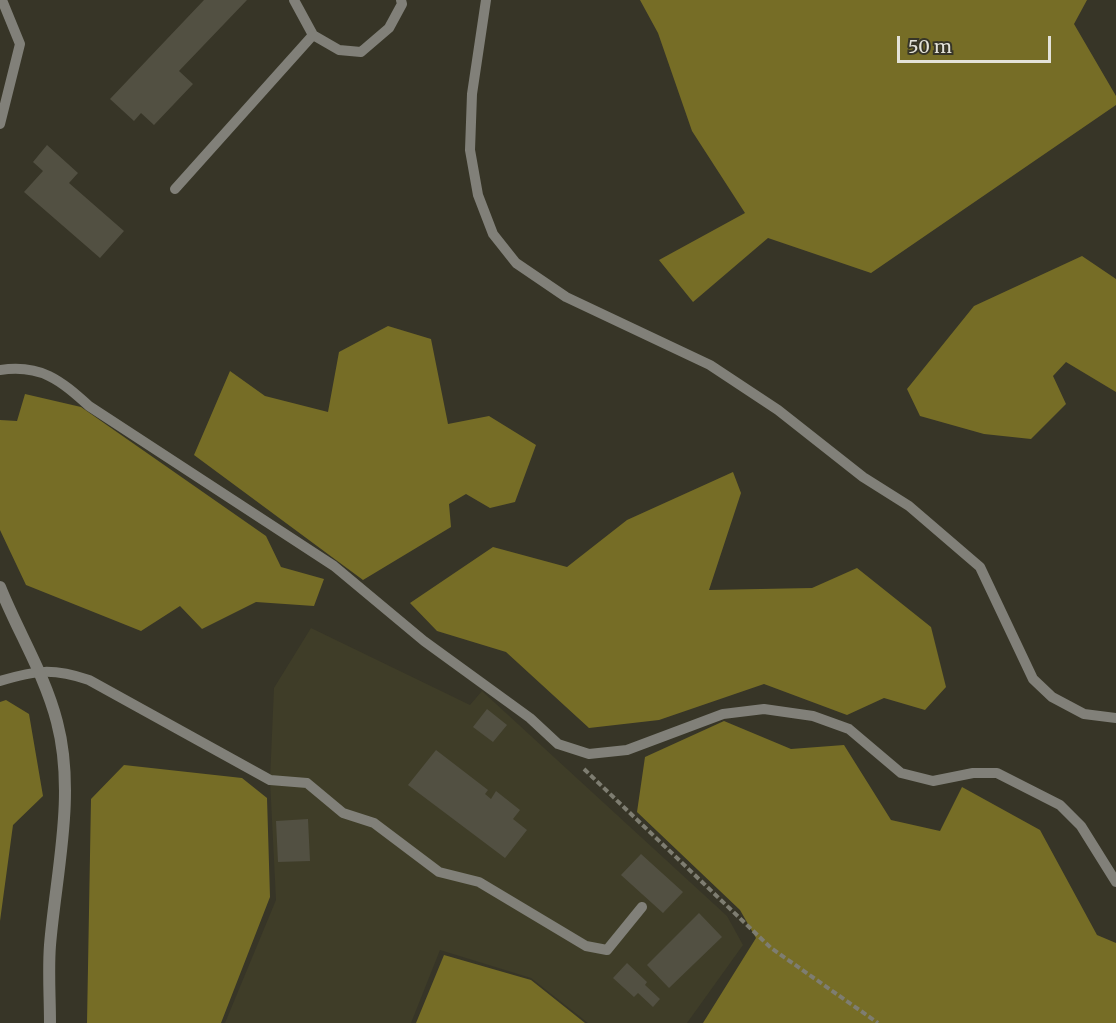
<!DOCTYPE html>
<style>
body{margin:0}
#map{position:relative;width:1116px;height:1023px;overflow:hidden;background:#373527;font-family:Merriweather,serif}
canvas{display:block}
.scale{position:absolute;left:897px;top:36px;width:154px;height:27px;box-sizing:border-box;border:3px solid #e3e2d9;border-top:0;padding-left:8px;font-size:18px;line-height:21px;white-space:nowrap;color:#e3e2d9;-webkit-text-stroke:4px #373527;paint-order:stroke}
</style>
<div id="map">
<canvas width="1116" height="1023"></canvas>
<div class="scale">50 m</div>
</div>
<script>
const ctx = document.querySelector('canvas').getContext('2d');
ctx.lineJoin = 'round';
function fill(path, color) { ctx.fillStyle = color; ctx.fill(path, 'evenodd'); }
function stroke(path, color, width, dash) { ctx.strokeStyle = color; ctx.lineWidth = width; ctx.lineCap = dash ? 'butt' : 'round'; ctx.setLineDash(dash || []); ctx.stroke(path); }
fill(new Path2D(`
 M311,628L470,705L482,691L727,916L743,945L687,1023H588L531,978L440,950L411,1023H225L276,900L270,780L274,688Z`), '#3f3d28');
fill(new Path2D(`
 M640,0H1087L1074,24L1116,96V105L871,273L768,238L693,302L659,260L745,213L692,131L658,33Z
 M1082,256L1116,279V392L1066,362L1053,376L1066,404L1031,439L984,434L920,416L907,389L974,306Z
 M388,326L431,339L448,424L489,416L536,445L515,502L490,508L466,494L449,504L451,527L363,580L194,455L230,371L265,396L328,412L339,352Z
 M25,394L81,407L266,536L281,567L324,579L314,606L256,602L202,629L180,606L141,631L26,585L0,530V420L17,421Z
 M733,472L741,493L709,590L812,588L857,568L931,627L946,687L925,710L884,698L847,715L764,684L659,720L589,728L506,652L437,631L410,603L493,547L567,567L627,520Z
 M6,700L29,714L43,796L13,825L0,921V702Z
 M724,721L791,749L844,745L891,820L940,831L962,787L1040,830L1097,935L1116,943V1023H703L756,938L740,910L637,812L645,757Z
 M124,765L242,778L267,798L270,897L221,1023H87L91,799Z
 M444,955L531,980L585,1023H416Z`), '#766d26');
fill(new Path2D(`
 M204,0H247L179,71L193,84L154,125L141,113L134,121L110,99Z
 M47,145L78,173L69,183L124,231L100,258L24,192L43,171L33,162Z
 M487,709L507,725L493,742L473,727Z
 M436,750L488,790L485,794L491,799L496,791L520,810L513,819L527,830L505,858L408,785Z
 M308,819L310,861L278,862L276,821Z
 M641,854L683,892L663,913L621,875Z
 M699,913L722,937L669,988L647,965Z
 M627,963L647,982L645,985L660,999L653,1007L638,993L634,997L613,978Z`), '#525042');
stroke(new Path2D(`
 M584,769L771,948L878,1023`), '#7e7d71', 4, [6, 3]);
stroke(new Path2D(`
 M486,0L472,94L470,150L478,195L493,234L516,263L566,297L710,365L778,410L863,477L909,506L980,567L1033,679L1052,697L1084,714L1116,718
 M313,35L339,50L361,52L389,28L402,4L401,0
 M0,124L20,44L2,0
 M175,189L313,35L294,0
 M0,370C41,364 60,380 89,406L334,566L424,641L530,718L558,744L589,754L627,750L723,714L764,709L813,716L849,729L901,773L933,781L973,773H997L1060,805L1081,826L1116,882
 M0,681C36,670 53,668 89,680L270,780L307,783L343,813L374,823L439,872L479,882L586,946L607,950L642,907`), '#818079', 10);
stroke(new Path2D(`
 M0,587C18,632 45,675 57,722C76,794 56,873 50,945C48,971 50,997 50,1023`), '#818079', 12);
</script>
